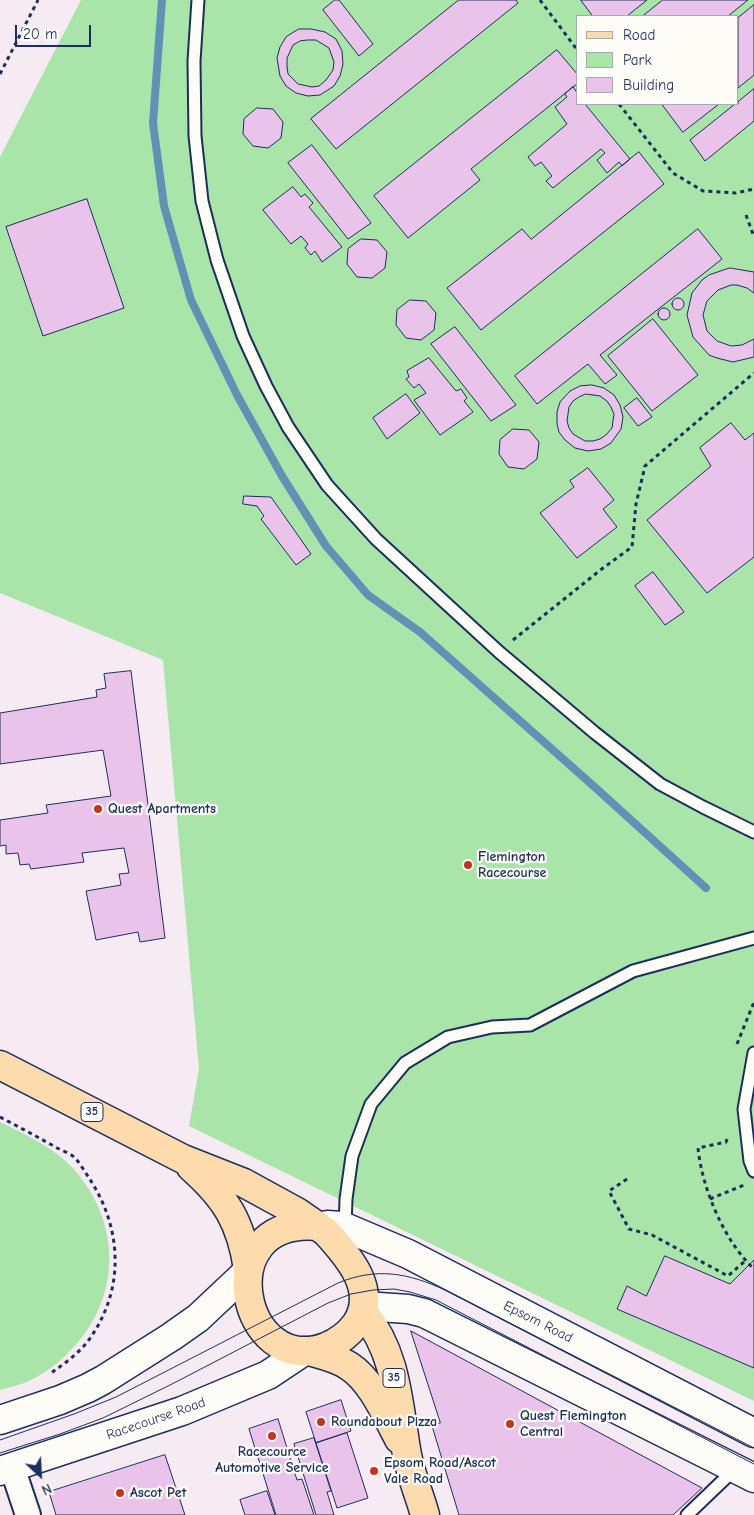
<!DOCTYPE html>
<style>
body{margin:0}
#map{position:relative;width:754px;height:1515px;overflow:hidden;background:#f7ebf3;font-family:"Comic Neue",sans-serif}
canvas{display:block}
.legend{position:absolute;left:576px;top:15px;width:162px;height:90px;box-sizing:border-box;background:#fdfcf7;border:1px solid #a3aaba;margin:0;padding:6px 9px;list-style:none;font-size:15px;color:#1b2f5e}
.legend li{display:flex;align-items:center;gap:10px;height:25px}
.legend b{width:25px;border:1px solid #a3aaba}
.north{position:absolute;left:15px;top:1450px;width:50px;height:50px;-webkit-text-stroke:4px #fdfcf7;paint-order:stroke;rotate:155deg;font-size:14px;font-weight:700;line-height:20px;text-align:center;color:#1b2f5e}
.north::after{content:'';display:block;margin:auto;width:18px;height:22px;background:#1b2f5e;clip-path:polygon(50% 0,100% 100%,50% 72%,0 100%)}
.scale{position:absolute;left:15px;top:25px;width:76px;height:22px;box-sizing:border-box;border:2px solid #1b2f5e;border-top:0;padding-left:6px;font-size:15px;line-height:18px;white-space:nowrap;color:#1b2f5e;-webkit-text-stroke:4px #fdfcf7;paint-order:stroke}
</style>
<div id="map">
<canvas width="754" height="1515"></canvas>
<ul class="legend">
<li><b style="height:6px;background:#fedbac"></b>Road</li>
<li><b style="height:14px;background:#a9e4a9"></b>Park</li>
<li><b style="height:14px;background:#eac3eb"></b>Building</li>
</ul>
<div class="north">N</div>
<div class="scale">20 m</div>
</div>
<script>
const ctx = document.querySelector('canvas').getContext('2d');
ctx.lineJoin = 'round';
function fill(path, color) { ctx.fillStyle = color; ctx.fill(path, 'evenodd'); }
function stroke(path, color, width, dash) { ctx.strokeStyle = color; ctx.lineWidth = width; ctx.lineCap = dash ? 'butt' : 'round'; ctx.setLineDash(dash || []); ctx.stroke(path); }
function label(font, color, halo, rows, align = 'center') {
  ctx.font = font + ' "Comic Neue",sans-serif'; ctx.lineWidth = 4.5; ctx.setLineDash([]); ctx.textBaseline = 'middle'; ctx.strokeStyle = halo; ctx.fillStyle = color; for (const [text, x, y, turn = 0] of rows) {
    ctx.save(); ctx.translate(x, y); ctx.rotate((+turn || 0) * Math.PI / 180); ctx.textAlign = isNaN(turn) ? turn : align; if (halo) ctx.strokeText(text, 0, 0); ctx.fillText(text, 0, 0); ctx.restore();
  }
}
fill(new Path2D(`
 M81,0H754V1401L189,1126L199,1069L163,660L0,593V157ZM578,16H738V104H578Z
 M0,1122C28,1136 58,1149 78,1174C124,1231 119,1305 66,1355C56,1365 42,1375 29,1381C20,1385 9,1387 0,1390Z`), '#a9e4a9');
stroke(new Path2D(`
 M162,0L153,123L164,206L191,300L237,395L282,476L326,546L368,595L420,632L598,790L706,888`), '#6290b7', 8);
const building = new Path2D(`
 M335,0H339L373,44L359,56L323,10Z
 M459,0H516L518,3L336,149L311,119Z
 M581,0H647L627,16H593Z
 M663,0H748L728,16H643Z
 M754,5V75L738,88V18Z
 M299,29H311L325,32L336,39L342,51L343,64L340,76L334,86L320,95L308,96L296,93L286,86L280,76L277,58L280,47L286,37ZM308,40H316L329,48L334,62L333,70L326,80L319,86L312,87L298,84L288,74L287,66V58L293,45L300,41Z
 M557,50L578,75V83L471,169L480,180L408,238L374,196Z
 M573,87L578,94V104H585L630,159L622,166L619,162L607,173L597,160L605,153L601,149L553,188L546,181L552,176L541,162L535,166L528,157L567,124L555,107L567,97L565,94Z
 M754,89V121L705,161L690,140L735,104H738V102Z
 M662,104H719L683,132Z
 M257,108L273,109L283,122L281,138L268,148L253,146L243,134L244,119Z
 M312,145L371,223L348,239L288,163Z
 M639,152L664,184L481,330L447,288L522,229L531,239Z
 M293,187L301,197L305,194L313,203L309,207L342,247L322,262L315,251L311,255L305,248L308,244L301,236L291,244L263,210Z
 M87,199L124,308L43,336L6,227Z
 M698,229L722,259L600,355L617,375L605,384L588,364L537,404L515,376Z
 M361,239L377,240L387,252L385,268L372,278L357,277L347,264L348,249Z
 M730,268L754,272V293L747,288L737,285H731L718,290L707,301L703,315L707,331L717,341L731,346L742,345L754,339V357L733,362L717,358L709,355L693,337L687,315L692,293L702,280L709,275Z
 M672 304a6 6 0 1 1 12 0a6 6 0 1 1-12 0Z
 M410,300L426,301L436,313L434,330L421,340L406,338L396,325L397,310Z
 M658 314a6 6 0 1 1 12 0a6 6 0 1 1-12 0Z
 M653,319L698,375L652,411L608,356Z
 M455,327L516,405L491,421L431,344Z
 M429,358L456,391L461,389L467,398L464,401L473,412L440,435L414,400L426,393L419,384L414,388L406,379L409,377L407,371Z
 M592,385L604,388L614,395L620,405L623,417L621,429L611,443L601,449L588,451L575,448L565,440L559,432L557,424V412L560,402L570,391L580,386ZM586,394L600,396L607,401L611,407L614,414L612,428L606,435L600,439L593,441H585L573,434L569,428L567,421L569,407L573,401L579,397Z
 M406,394L420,413L387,439L373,418Z
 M637,398L652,417L638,426L624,408Z
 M731,423L745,440L754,433V557L707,593L647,520L711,466L700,448Z
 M513,429L529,430L539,442L537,459L524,469L508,467L499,454L500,440Z
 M588,468L614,500L603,509L617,527L577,558L540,513L574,487L570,481Z
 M244,496L271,497L311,554L296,565L261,519L264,516L257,506L243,504Z
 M653,572L684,612L665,625L635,586Z
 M131,671L165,938L140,942L138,932L96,940L86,891L121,885L119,874L129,873L124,848L82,853L84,862L31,869L29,864L20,865L18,853L6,854V845L0,846V820L48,813L46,805L111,796L103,750L0,764V713L97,697L96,690L106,688L104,674Z
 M665,1256L730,1284L754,1260V1368L617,1309L627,1286L646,1296Z
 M411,1331L702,1488L673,1515H459L432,1426L440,1423Z
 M341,1400L351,1431L316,1443L306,1412Z
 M278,1419L297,1480L302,1479L314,1515H276L249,1429Z
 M347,1433L368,1498L337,1508L316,1443Z
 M314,1438L331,1491L327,1492L334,1515H316L294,1444Z
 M165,1455L185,1515H56L49,1492Z
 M267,1491L275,1515H245L240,1500Z`);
fill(building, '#eac3eb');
stroke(building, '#1b2f5e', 1);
const lane = new Path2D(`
 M198,0L194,61L195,136L202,201L217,260L243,336L266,386L288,427L327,485L376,539L499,652L595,733L660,784L703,807L754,832
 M754,1053L744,1109L750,1161L754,1171
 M345,1227L346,1199L352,1156L371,1104L405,1063L448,1037L492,1027L530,1025L633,971L754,938
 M687,1515L735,1469`);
const street = new Path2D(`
 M12,1467L28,1515`);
const secondary = new Path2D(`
 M319,1227L327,1225L342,1226L408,1254L754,1433
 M364,1306L408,1309L424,1313L754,1478
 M0,1420L60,1400L88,1388L103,1380L171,1337L198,1318L248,1271
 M0,1471L182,1411L268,1375L304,1351`);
const primary = new Path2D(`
 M0,1065L183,1159L244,1183L297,1212L326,1232C348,1256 379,1291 356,1324C348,1335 338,1342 326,1347C241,1379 207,1216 318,1226
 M191,1167C226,1198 241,1222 248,1269
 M363,1312C396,1352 398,1400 406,1449C409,1471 419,1493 425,1515
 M309,1351C323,1355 337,1358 349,1366C372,1381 386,1415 399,1439`);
stroke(lane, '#1b2f5e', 15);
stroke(street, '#1b2f5e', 28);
stroke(secondary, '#1b2f5e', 31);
stroke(primary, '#1b2f5e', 31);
stroke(new Path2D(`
 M540,0L578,51
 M0,74L38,0
 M619,104L673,173L703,191L736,193L754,189
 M746,215L754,237
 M513,640L603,568L632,547L636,504L645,466L754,373
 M737,1044L754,1002
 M0,1117C19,1127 38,1137 57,1148C63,1151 72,1154 76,1159C81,1165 85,1172 89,1178C123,1229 125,1291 88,1341C78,1354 64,1364 51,1373
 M727,1139L726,1142L698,1148C702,1188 724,1241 754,1269
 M627,1179L609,1191L629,1229L652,1235L728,1276L745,1261
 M710,1199L744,1185`), '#1b2f5e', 3, [4, 4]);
stroke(lane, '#fdfcf7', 11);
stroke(street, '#fdfcf7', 24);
stroke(secondary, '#fdfcf7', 28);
stroke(primary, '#fedbac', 28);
stroke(new Path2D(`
 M0,1440L74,1414L116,1397L338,1283C377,1267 408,1273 445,1290L754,1448
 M0,1453L60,1434L103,1418L172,1384L328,1303L351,1294L373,1290L394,1289L410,1292L436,1300L754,1464`), '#1b2f5e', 1);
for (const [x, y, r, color] of [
 [98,809,5,"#c8321e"],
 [468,865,5,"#c8321e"],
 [321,1422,5,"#c8321e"],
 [510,1424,5,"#c8321e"],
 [272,1436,5,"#c8321e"],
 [374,1471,5,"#c8321e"],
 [120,1493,5,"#c8321e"]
]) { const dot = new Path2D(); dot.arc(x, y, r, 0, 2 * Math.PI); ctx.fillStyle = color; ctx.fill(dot); stroke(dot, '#fdfcf7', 2); }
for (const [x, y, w] of [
 [92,1112,22],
 [394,1378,22]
]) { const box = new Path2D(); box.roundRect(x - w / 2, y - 9.5, w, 19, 4); ctx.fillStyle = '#fdfcf7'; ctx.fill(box); stroke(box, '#1b2f5e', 1); }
label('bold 12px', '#1b2f5e', null, [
 ["35",92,1112],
 ["35",394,1378]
]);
label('bold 14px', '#1b2f5e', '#fdfcf7', [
 ["Quest Apartments",108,809],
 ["Flemington",478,857],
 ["Racecourse",478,873],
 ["Quest Flemington",520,1416],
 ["Central",520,1432],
 ["Roundabout Pizza",331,1422],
 ["Racecource",272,1452,"center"],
 ["Automotive Service",272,1468,"center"],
 ["Epsom Road/Ascot",384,1463],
 ["Vale Road",384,1479],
 ["Ascot Pet",130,1493]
], 'left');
label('14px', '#1b2f5e', '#fdfcf7', [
 ["Epsom Road",538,1322,27],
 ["Racecourse Road",156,1419,-19]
]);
</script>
